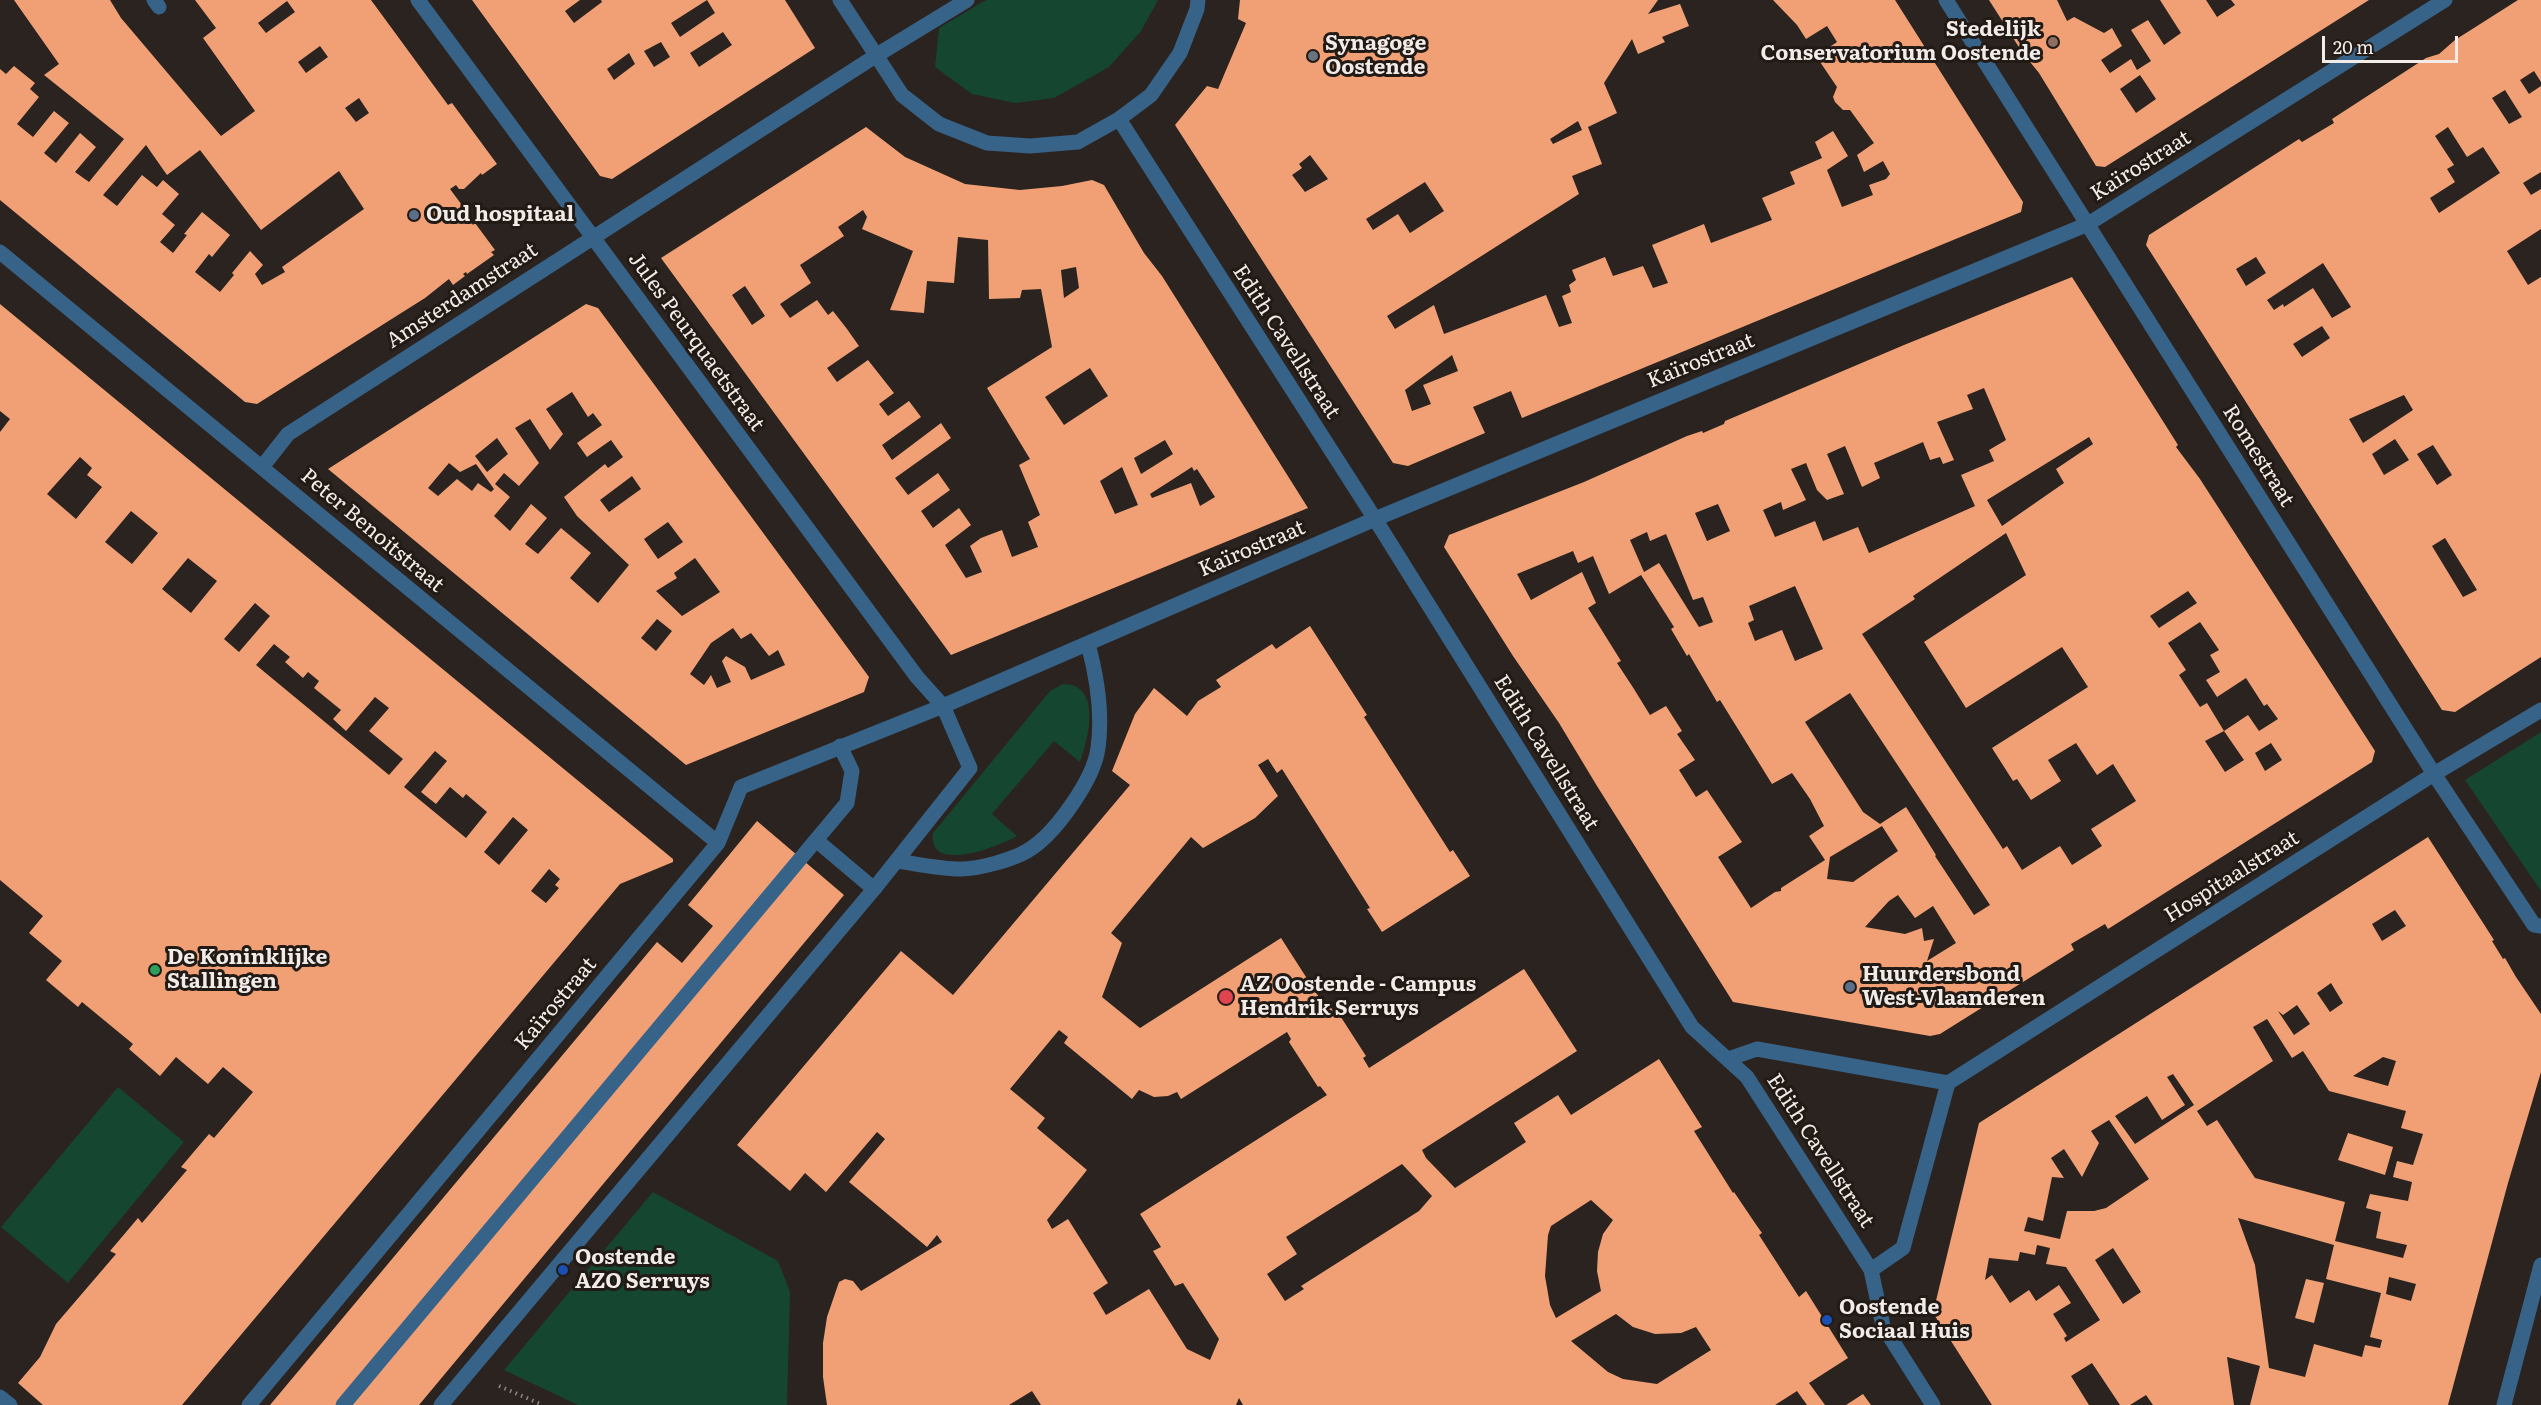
<!DOCTYPE html>
<meta charset="utf-8">
<style>
body{margin:0}
#map{position:relative;width:2541px;height:1405px;overflow:hidden;background:#2b231f;font-family:Literata,serif}
canvas{display:block}
.scale{position:absolute;left:2322px;top:36px;width:136px;height:27px;box-sizing:border-box;border:3px solid #f2ece9;border-top:0;padding-left:8px;font-size:18px;line-height:21px;white-space:nowrap;color:#f2ece9;-webkit-text-stroke:4px #221a15;paint-order:stroke}
</style>
<div id="map">
<canvas width="2541" height="1405"></canvas>
<div class="scale">20 m</div>
</div>
<script>
const ctx = document.querySelector('canvas').getContext('2d');
ctx.lineJoin = 'round';
function fill(path, color) { ctx.fillStyle = color; ctx.fill(path, 'evenodd'); }
function stroke(path, color, width, dash) { ctx.strokeStyle = color; ctx.lineWidth = width; ctx.lineCap = dash ? 'butt' : 'round'; ctx.setLineDash(dash || []); ctx.stroke(path); }
function label(font, color, halo, rows, align = 'center') {
  ctx.font = font + ' Literata,serif'; ctx.lineWidth = 6; ctx.setLineDash([]); ctx.textBaseline = 'middle'; ctx.strokeStyle = halo; ctx.fillStyle = color; for (const [text, x, y, turn = 0] of rows) {
    ctx.save(); ctx.translate(x, y); ctx.rotate((+turn || 0) * Math.PI / 180); ctx.textAlign = isNaN(turn) ? turn : align; if (halo) ctx.strokeText(text, 0, 0); ctx.fillText(text, 0, 0); ctx.restore();
  }
}
fill(new Path2D(`
 M986,0H1158L1141,31L1109,67L1054,98L1015,103L972,94L935,67L939,28Z
 M1063,684C1102,684 1089,738 1080,762L1054,741L992,814L1017,836C1000,846 927,875 933,833L1050,691Z
 M2541,732V891L2465,780Z
 M118,1087L184,1142L68,1283L1,1227Z
 M653,1192L778,1261L790,1292L787,1405H578L504,1370Z`), '#154630');
fill(new Path2D(`
 M14,0H110L121,18L221,136L255,111L203,38L216,28L195,0H371L448,105L452,103L497,164L482,175L481,173L464,189H459L456,185L450,189L473,220L471,222L473,225L475,223L495,250L491,252L494,255L467,274L466,272L463,274L465,276L453,285L449,279L425,298L257,404L245,402L0,200V69L6,74L14,66L35,83L30,89L39,97L17,124L33,137L54,111L69,123L44,153L56,163L80,133L96,147L75,172L89,182L124,139L44,75L59,64ZM287,1L295,12L266,33L258,23ZM320,46L328,57L306,73L298,62ZM359,98L369,113L356,122L345,108ZM146,145L167,175L200,150L261,230L339,171L364,209L282,267L285,272L262,285L255,274L263,265L250,251L232,273L234,275L220,292L195,272L209,254L212,257L230,235L202,212L184,234L187,235L173,253L160,242L175,225L162,214L179,194L163,180L157,187L142,175L117,206L103,195Z
 M472,0H580L565,11L574,23L602,2L601,0H785L815,48L612,179L600,176ZM707,0L715,13L680,37L671,23ZM723,32L732,45L699,67L690,53ZM661,42L670,57L654,67L644,51ZM629,53L635,64L614,80L607,69Z
 M1240,0H1658L1648,14L1680,4L1689,26L1662,37L1665,42L1638,54L1632,39L1604,83L1617,113L1588,127L1602,164L1572,176L1579,194L1387,316L1395,329L1434,305L1444,334L1546,295L1559,327L1572,323L1562,296L1571,292L1569,285L1576,280L1572,270L1605,257L1613,276L1643,266L1653,288L1668,283L1652,245L1704,224L1711,243L1772,220L1762,198L1795,184L1790,172L1822,158L1815,142L1833,131L1848,156L1827,170L1842,207L1873,195L1869,185L1886,179L1890,174L1883,161L1864,172L1857,155L1874,143L1850,110H1843L1835,102L1833,97L1837,87L1816,56L1837,42L1827,26L1806,39L1797,25L1773,0H1895L2023,202L2021,212L1522,418L1511,391L1473,407L1485,433L1408,466L1393,463L1175,125L1207,86L1218,89L1246,23L1238,19ZM1578,121L1582,130L1553,144L1550,139ZM1310,155L1328,179L1305,192L1292,175L1302,168L1299,164ZM1425,182L1444,211L1410,233L1398,214L1373,230L1366,219ZM1452,355L1458,371L1423,385L1431,404L1412,411L1405,390Z
 M1989,0H2057L2067,21L2074,17L2104,33L2112,28L2122,46L2101,60L2110,73L2131,59L2137,70L2151,61L2131,30L2148,20L2164,45L2181,33L2160,0H2206L2217,17L2235,5L2231,0H2369L2105,167L2096,166L2039,73L2022,52ZM2140,75L2156,99L2136,113L2120,89Z
 M2518,0H2541V82L2534,71L2520,80L2529,94L2541,86V172L2523,183L2531,195L2541,189V229L2507,251L2528,285L2541,277V657L2455,712L2442,710L2146,245L2149,235L2299,139L2302,142L2334,123L2332,119L2426,58L2439,54L2455,40ZM2505,90L2522,117L2509,124L2492,98ZM2448,127L2467,157L2483,147L2500,173L2439,213L2430,198L2455,182L2447,169L2454,165L2435,136ZM2256,257L2266,273L2246,286L2236,269ZM2323,263L2351,307L2332,318L2313,288L2284,307L2283,304L2274,310L2267,300ZM2322,326L2330,338L2302,357L2293,344ZM2404,395L2413,410L2363,443L2349,419ZM2395,439L2409,460L2384,475L2372,454ZM2433,445L2452,475L2437,485L2417,454ZM2445,538L2477,590L2463,597L2432,546Z
 M866,127L905,157L965,184L1020,190L1062,186L1092,180L1104,185L1144,253L1162,276L1308,508L951,655L661,258ZM863,210L867,217L862,229L913,251L890,310L924,313L927,281L954,283L958,237L988,240L989,299L1020,298L1022,290L1041,289L1052,347L987,388L1030,459L1019,465L1040,515L1028,522L1038,547L1012,557L1002,530L981,538L970,546L982,572L966,578L945,545L971,525L959,508L933,528L921,511L950,490L938,473L908,495L895,478L951,438L941,423L892,460L882,445L921,417L909,401L888,416L879,404L894,393L868,360L837,382L827,368L859,346L847,329L833,311L828,315L817,300L790,318L780,304L811,283L800,265L844,236L838,227ZM1076,267L1079,288L1064,298L1061,270ZM745,286L765,316L752,325L732,295ZM1090,368L1108,396L1064,425L1045,397ZM1165,440L1173,454L1141,474L1134,458ZM1122,467L1138,505L1115,514L1100,481ZM1192,467L1194,471L1197,469L1215,497L1200,506L1191,483L1152,498L1150,494Z
 M2072,277L2178,445L2176,447L2200,479L2375,751L2372,762L2108,929L2105,924L2071,944L2074,950L1940,1034L1930,1036L1733,1002L1597,786L1559,723L1513,656L1444,547L1449,535L1584,482L1687,436L1702,431L1703,433L1724,424L1725,421L1904,345ZM1984,388L2006,440L1989,450L1994,461L1961,475L1975,506L1869,553L1858,527L1823,541L1815,521L1775,537L1763,510L1781,502L1783,510L1806,500L1791,469L1806,463L1817,490L1827,500L1844,494L1827,454L1845,446L1862,487L1880,478L1874,463L1923,442L1930,460L1940,457L1943,464L1954,460L1937,422L1973,409L1967,395ZM2089,437L2093,444L2056,469L2064,483L2002,526L1987,500ZM1718,504L1730,531L1707,541L1695,513ZM1647,532L1650,541L1666,534L1693,600L1703,597L1713,622L1699,627L1659,563L1644,572L1630,540ZM2006,533L2026,575L1924,642L1966,708L2062,647L2088,687L1992,748L2013,781L2017,779L2031,800L2061,781L2048,760L2076,743L2097,775L2113,764L2136,801L2091,829L2102,846L2072,865L2060,846L2022,870L2007,846L2003,849L1862,634L1915,599L1913,596ZM1573,551L1578,563L1593,556L1609,594L1641,575L1674,627L1671,629L1687,656L1689,654L1717,702L1720,700L1772,784L1792,773L1810,799L1824,826L1809,836L1825,860L1781,888V891L1775,892L1751,908L1718,857L1742,842L1707,790L1696,797L1679,770L1695,760L1677,734L1682,731L1666,706L1650,715L1634,689L1617,663L1621,661L1588,608L1596,603L1582,572L1531,600L1517,574ZM1795,586L1823,649L1795,661L1782,630L1755,641L1748,623L1754,620L1749,606ZM2188,591L2197,603L2159,628L2150,616ZM2200,622L2219,650L2210,655L2220,672L2206,680L2217,697L2246,678L2264,706L2267,704L2278,719L2259,731L2248,715L2224,731L2244,760L2225,772L2205,741L2224,731L2207,703L2200,707L2179,675L2186,670L2168,643ZM1850,693L1990,905L1974,915L1935,856L1936,855L1906,807L1880,824L1863,812L1805,722ZM2271,743L2282,760L2265,771L2255,753ZM1882,826L1898,851L1853,882L1827,879L1830,857ZM1898,895L1915,918L1933,906L1956,943L1927,961L1934,939L1924,941L1922,928L1905,934L1865,927L1889,901Z
 M0,304L673,859V862L620,884L182,1405H43L18,1383L40,1357L56,1324L116,1254L110,1251L138,1218L142,1223L187,1170L181,1167L209,1134L214,1138L253,1092L223,1067L208,1084L176,1057L160,1076L129,1049L133,1044L82,1002L78,1007L46,980L62,961L29,933L43,916L0,880V432L10,419L0,411ZM80,457L92,468L87,475L102,487L76,519L47,494ZM131,511L158,533L132,564L105,542ZM188,558L217,581L191,613L162,589ZM255,603L270,616L239,652L224,639ZM274,644L290,657L285,662L303,678L308,672L319,681L314,688L341,710L333,719L346,731L375,697L389,708L369,731L403,759L389,775L256,665ZM435,751L447,761L421,792L436,804L450,787L463,798L466,794L487,812L466,838L404,787ZM513,817L528,830L499,865L484,852ZM549,869L560,879L555,885L559,888L546,903L531,891Z
 M586,304L598,308L869,677L864,692L686,765L328,469ZM572,392L588,417L593,413L602,425L577,443L587,457L611,440L623,457L608,468L605,464L564,497L577,516L629,565L598,603L570,578L591,553L561,528L538,554L525,544L547,518L531,504L510,531L494,516L510,497L495,484L504,473L519,486L539,463L515,428L530,419L550,450L563,434L546,409ZM497,438L508,454L487,472L475,456ZM449,463L460,472L476,464L494,489L491,492L478,483L472,491L457,479L438,496L428,488ZM632,476L641,489L609,512L600,500ZM668,522L683,542L658,559L644,539ZM695,558L720,592L682,616L656,591L677,578L674,573ZM657,619L672,631L656,651L641,638ZM733,628L741,639L751,633L769,656L778,650L785,665L751,680L745,667L726,656L722,661L731,682L717,688L711,675L704,685L690,674L711,643Z
 M1310,626L1367,715L1364,717L1450,852L1453,850L1470,876L1382,932L1367,909L1370,908L1282,769L1277,773L1268,759L1258,765L1278,796L1255,818L1203,848L1191,837L1111,933L1122,943L1102,997L1140,1028L1281,938L1324,1005L1328,1002L1334,1013L1337,1011L1366,1056L1363,1058L1369,1068L1524,969L1577,1051L1422,1150L1426,1158L1455,1188L1526,1142L1514,1123L1558,1095L1571,1115L1659,1059L1702,1127L1694,1131L1733,1193L1734,1192L1757,1226L1762,1233L1759,1235L1799,1297L1806,1291L1848,1358L1809,1383L1825,1405H1807L1797,1391L1775,1405H1243L1239,1398L1236,1405H1041L1032,1391L1009,1405H827L823,1377V1343L827,1317L839,1282L845,1279L853,1281L861,1291L942,1242L937,1235L927,1247L849,1182L885,1139L877,1132L826,1192L805,1173L790,1191L737,1145L901,951L953,995L1130,785L1112,771L1135,714L1154,688L1187,716L1198,701L1221,687L1216,680L1272,644L1276,649ZM1059,1030L1068,1037L1064,1043L1132,1099L1139,1090L1154,1097L1168,1096L1177,1092L1181,1099L1287,1032L1291,1039L1289,1042L1318,1087L1320,1086L1327,1095L1140,1214L1161,1247L1153,1251L1175,1286L1183,1283L1219,1339L1210,1360L1187,1349L1149,1289L1106,1315L1093,1293L1108,1283L1068,1219L1052,1229L1047,1220L1087,1170L1037,1128L1045,1118L1010,1089ZM1402,1164L1432,1196L1419,1211L1301,1286L1304,1289L1285,1301L1267,1274L1297,1254L1286,1237ZM1591,1200L1613,1220L1603,1234L1598,1252L1597,1271L1601,1291L1556,1318L1550,1305L1545,1276L1548,1235L1551,1226ZM1616,1314L1633,1327L1655,1334L1681,1333L1696,1327L1711,1350L1657,1384L1623,1379L1608,1372L1571,1341Z
 M757,821L844,895L419,1405H270L657,942L682,963L713,926L688,905Z
 M2428,837L2494,940L2492,941L2503,959L2505,958L2516,977L2541,1014V1072L2508,1183L2448,1405H2250L2260,1366L2227,1357L2234,1405H2153L2146,1395L2130,1405H2120L2092,1363L2071,1376L2089,1405H1992L1933,1313L1979,1123ZM2395,910L2406,926L2382,941L2372,924ZM2331,983L2343,1003L2330,1012L2317,993ZM2297,1005L2310,1024L2294,1035L2278,1011L2283,1015ZM2267,1019L2292,1058L2303,1051L2329,1091L2406,1111L2401,1128L2423,1134L2413,1165L2397,1161L2393,1177L2412,1182L2408,1201L2370,1194L2366,1208L2381,1212L2376,1238L2407,1245L2403,1258L2335,1241L2345,1202L2255,1178L2217,1120L2207,1126L2197,1111L2273,1061L2253,1027ZM2383,1057L2396,1061L2388,1086L2353,1076ZM2173,1074L2194,1105L2135,1144L2115,1116L2147,1096L2162,1120L2185,1105L2167,1077ZM2109,1120L2149,1179L2106,1208L2094,1211H2067L2060,1239L2024,1231L2028,1217L2043,1221L2052,1177L2064,1178L2051,1158L2064,1149L2082,1177L2099,1143L2091,1131ZM2238,1218L2334,1245L2326,1279L2381,1293L2370,1337L2382,1340L2380,1348L2365,1345L2362,1357L2314,1344L2305,1377L2269,1368L2255,1265ZM2037,1245L2050,1248L2046,1264L2066,1267L2100,1320L2066,1342L2064,1338L2067,1336L2053,1314L2071,1303L2059,1285L2036,1301L2029,1290L2010,1303L1992,1275L1985,1280L1989,1258L2018,1261L2020,1252L2035,1255ZM2113,1248L2141,1292L2123,1304L2095,1260ZM2389,1277L2416,1284L2411,1301L2386,1294Z
 M2348,1133L2393,1147L2385,1175L2338,1160Z
 M2306,1279L2324,1283L2314,1323L2295,1318Z
 M1863,1394L1871,1405H1846Z`), '#f1a075');
stroke(new Path2D(`
 M499,1386L543,1405`), '#8e8783', 4, [1.5, 4.5]);
stroke(new Path2D(`
 M154,0L159,7
 M877,55L967,0
 M816,840L874,889
 M897,861C918,864 940,869 961,869C978,869 1012,860 1027,851C1055,835 1094,779 1098,748C1103,712 1097,677 1088,644
 M343,1405L847,803L852,771L840,746`), '#376388', 15);
stroke(new Path2D(`
 M0,1397L10,1405`), '#376388', 15);
stroke(new Path2D(`
 M418,0L917,677L943,706L970,768L874,889L441,1405
 M840,0L902,95L939,124L987,143L1030,146L1078,142L1119,119L1151,95L1180,53L1197,9L1198,0
 M1946,0L2434,774L2534,925L2541,926
 M1119,119L1375,519L1692,1027L1747,1077L1871,1270L1883,1326L1933,1405
 M0,252L718,843
 M262,467L288,434L877,55
 M1728,1059L1757,1049L1948,1083
 M1871,1270L1903,1248L1948,1083L2434,774L2541,710
 M249,1405L718,843L741,787L943,706L1375,519L2088,224L2445,0
 M2504,1405L2541,1265`), '#376388', 15);
for (const [x, y, r, color] of [
 [2053,42,6,"#8d6e63"],
 [1313,56,6,"#6b7280"],
 [414,215,6,"#5c6f8a"],
 [155,970,6,"#2e9e5b"],
 [1850,987,6,"#5c6f8a"],
 [1226,997,8,"#e0444e"],
 [563,1270,6,"#1a4fb4"],
 [1827,1320,6,"#1a4fb4"]
]) { const dot = new Path2D(); dot.arc(x, y, r, 0, 2 * Math.PI); ctx.fillStyle = color; ctx.fill(dot); stroke(dot, '#221a15', 2); }
label('bold 21px', '#f2ece9', '#221a15', [
 ["Stedelijk",2041,30,"right"],
 ["Conservatorium Oostende",2041,54,"right"],
 ["Synagoge",1325,44],
 ["Oostende",1325,68],
 ["Oud hospitaal",426,215],
 ["De Koninklijke",167,958],
 ["Stallingen",167,982],
 ["Huurdersbond",1862,975],
 ["West-Vlaanderen",1862,999],
 ["AZ Oostende - Campus",1240,985],
 ["Hendrik Serruys",1240,1009],
 ["Oostende",575,1258],
 ["AZO Serruys",575,1282],
 ["Oostende",1839,1308],
 ["Sociaal Huis",1839,1332]
], 'left');
label('21px', '#f2ece9', '#221a15', [
 ["Kaïrostraat",2141,166,-32],
 ["Amsterdamstraat",462,296,-33],
 ["Jules Peurquaetstraat",696,342,54],
 ["Edith Cavellstraat",1286,342,57],
 ["Kaïrostraat",1701,361,-22],
 ["Romestraat",2258,456,58],
 ["Peter Benoitstraat",372,531,40],
 ["Kaïrostraat",1252,549,-23],
 ["Edith Cavellstraat",1546,753,58],
 ["Hospitaalstraat",2232,877,-32],
 ["Kaïrostraat",556,1004,-50],
 ["Edith Cavellstraat",1820,1151,57]
]);
</script>
